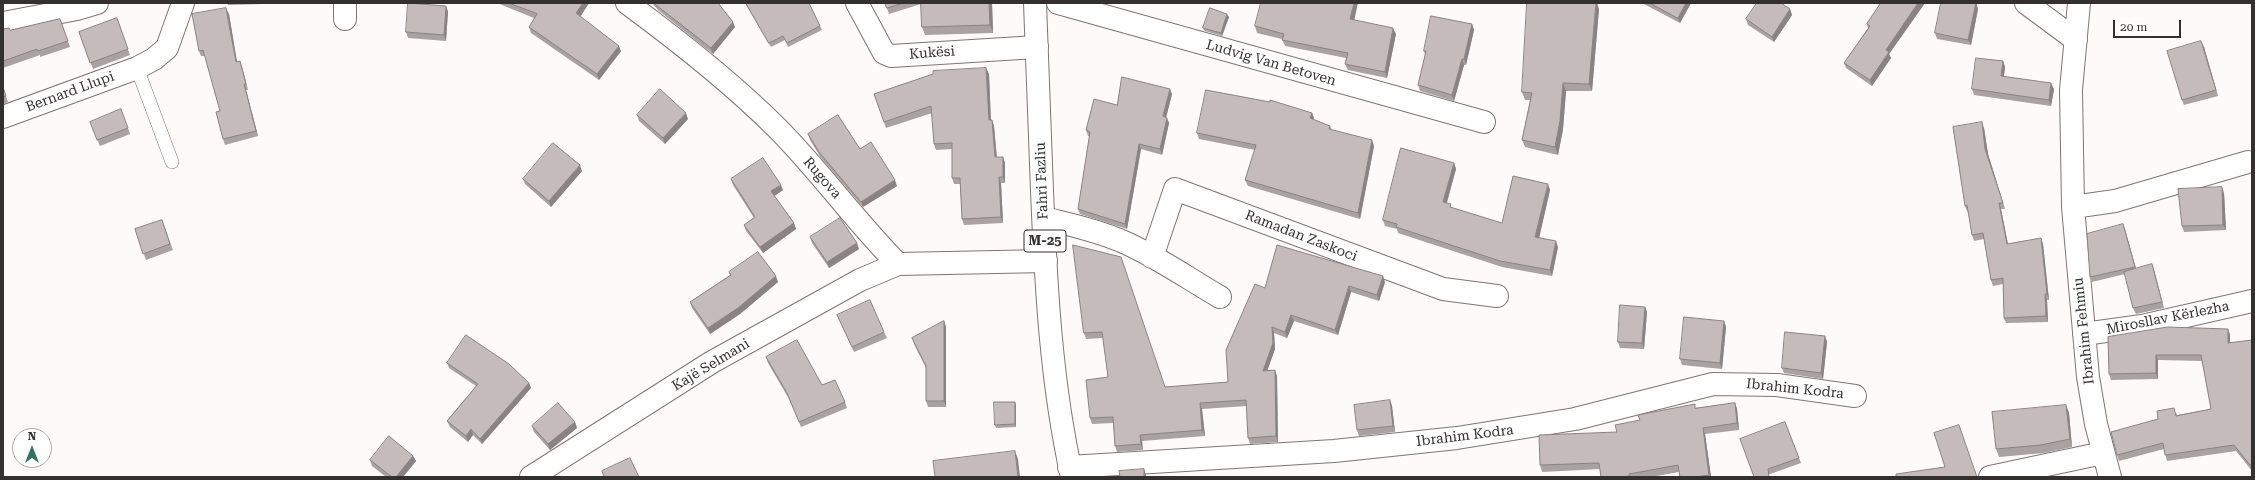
<!DOCTYPE html>
<meta charset="utf-8">
<style>
body{margin:0}
#map{position:relative;width:2255px;height:480px;overflow:hidden;background:#fffafa;font-family:"Roboto Serif",serif}
canvas{display:block}
.frame{position:absolute;inset:0;border:4px solid #343030;pointer-events:none}
.north{position:absolute;left:12px;top:428px;width:40px;height:40px;box-sizing:border-box;background:#fff;border:1px solid #aeacac;border-radius:50%;rotate:0deg;font-size:11px;font-weight:700;line-height:16px;text-align:center;color:#343030}
.north::after{content:'';display:block;margin:auto;width:14px;height:18px;background:#337361;clip-path:polygon(50% 0,100% 100%,50% 72%,0 100%)}
.scale{position:absolute;left:2113px;top:20px;width:68px;height:18px;box-sizing:border-box;border:2px solid #343030;border-top:0;padding-left:5px;font-size:12px;line-height:14px;white-space:nowrap;color:#343030;-webkit-text-stroke:3px #fff;paint-order:stroke}
</style>
<div id="map">
<canvas width="2255" height="480"></canvas>
<div class="frame"></div>
<div class="north">N</div>
<div class="scale">20 m</div>
</div>
<script>
const ctx = document.querySelector('canvas').getContext('2d');
ctx.lineJoin = 'round';
function stroke(path, color, width, dash) { ctx.strokeStyle = color; ctx.lineWidth = width; ctx.lineCap = dash ? 'butt' : 'round'; ctx.setLineDash(dash || []); ctx.stroke(path); }
function fill(path, color) { ctx.fillStyle = color; ctx.fill(path, 'evenodd'); }
function label(font, color, halo, rows, align = 'center') {
  ctx.font = font + ' "Roboto Serif",serif'; ctx.lineWidth = 3; ctx.setLineDash([]); ctx.textBaseline = 'middle'; ctx.strokeStyle = halo; ctx.fillStyle = color; for (const [text, x, y, turn = 0] of rows) {
    ctx.save(); ctx.translate(x, y); ctx.rotate((+turn || 0) * Math.PI / 180); ctx.textAlign = isNaN(turn) ? turn : align; if (halo) ctx.strokeText(text, 0, 0); ctx.fillText(text, 0, 0); ctx.restore();
  }
}
const lane = new Path2D(`
 M137,68L172,162`);
const street = new Path2D(`
 M345,3V19
 M627,3C680,42 731,82 777,128C820,171 855,221 898,264
 M857,3L884,53L891,56L1037,47
 M1058,3L1484,122
 M2026,3L2076,40
 M2079,3L2071,90L2073,207L2088,377L2096,424L2110,477
 M3,23L77,9L97,3
 M3,117L137,68L154,59L167,48L183,3
 M2073,207L2115,201L2248,162
 M1044,218C1071,225 1100,231 1126,243C1159,258 1189,279 1220,297
 M1152,257L1175,189L1443,289L1497,296
 M2084,334L2142,326L2252,301
 M1069,467L1334,451L1457,438L1575,419L1713,384L1777,385L1855,396
 M531,477L712,362L860,280L898,264L1046,261
 M1990,477L2103,453`);
const primary = new Path2D(`
 M1035,3C1037,66 1040,128 1042,191C1046,287 1051,383 1072,477`);
stroke(lane, '#7f7574', 14);
stroke(street, '#7f7574', 24);
stroke(primary, '#7f7574', 24);
stroke(lane, '#fff', 13);
stroke(street, '#fff', 22);
stroke(primary, '#fff', 22);
fill(new Path2D(`
 M227,3H264L265,4L228,5Z
 M497,3H589L580,16L621,51L599,80L531,33L529,27L534,18Z
 M652,3H718L735,27L713,54L658,10Z
 M745,3H809L820,26L822,30L788,47L785,40L771,47Z
 M885,3H992L993,33L925,35L922,27L921,4L889,14Z
 M1642,3H1691L1680,23Z
 M1881,3H1925L1889,54L1891,58L1872,86L1846,68L1844,63L1868,28L1867,24Z
 M1976,3L1978,9L1971,45L1937,39L1935,33Z
 M446,6L448,12L446,41L408,38L406,32Z
 M1599,9L1592,91H1566L1563,129L1558,155L1525,147L1522,140L1530,100H1525L1522,92Z
 M1790,9L1792,15L1774,42L1748,25L1746,19Z
 M229,14L237,62L240,61L242,67L248,90H246L258,136L225,145L223,139L220,111L205,56H201L199,51Z
 M1229,17L1222,36L1205,31L1203,28Z
 M117,18L130,55L93,69L79,32Z
 M60,19L70,47L40,57V55L3,68V29L10,30Z
 M1354,20L1396,34L1387,78L1348,70L1345,64L1346,58L1285,46L1282,39L1257,33L1255,26Z
 M1472,24L1474,30L1466,65H1464L1454,101L1420,91L1418,85L1425,55L1424,51Z
 M2204,47L2218,96L2184,105L2182,100Z
 M2003,61L2005,67L2004,76L2054,89L2051,106L1974,95L1972,89Z
 M986,68L989,74L991,120H992L994,126L997,157H1003L1005,163V183H1001L1003,223L964,225L962,219L960,184H954L952,178V149L936,150L934,144L932,113L886,128L874,94Z
 M3,87L8,102L3,104Z
 M1172,94L1166,117L1169,123L1162,155L1141,149L1127,229L1080,214L1078,209L1090,136H1088L1086,130L1117,105Z
 M121,109L130,134L100,146L92,128Z
 M1312,113L1314,118L1313,120L1330,126L1332,130L1374,146L1360,219L1248,186L1245,180L1255,150L1199,139L1197,133Z
 M637,115L688,119L665,144L639,121Z
 M1984,128L1988,154L2005,209H2001L2008,244L2041,238L2043,244L2049,300H2047L2048,322L2006,323L2004,318L2003,284L1993,286L1991,280L1984,239L1974,241L1972,235L1968,211H1967L1965,206Z
 M808,134L860,149L897,186L863,207L821,158L810,140Z
 M1454,163L1456,169L1447,203L1452,208L1502,223L1550,190L1539,237L1558,247L1552,276L1502,267L1398,233L1397,229L1385,226L1383,220Z
 M582,171L551,207L525,184L523,179Z
 M731,179L783,190L774,196L794,223L796,229L763,253L746,231L744,225L754,218L733,185Z
 M2224,193L2226,230L2184,232L2182,226Z
 M162,220L173,250L146,260L135,229Z
 M2123,224L2136,269L2152,264L2154,270L2164,308L2136,314L2133,308L2125,274L2092,282L2090,277Z
 M810,237L859,249L829,268L812,243Z
 M1073,245L1165,387L1228,382L1265,288L1385,282L1379,301L1351,292L1338,335L1294,321L1287,338L1274,333L1275,349L1267,371L1277,376L1278,442L1250,444L1248,438L1247,406L1202,409L1205,436L1142,441L1143,450L1117,452L1115,446L1113,423L1092,424L1090,418L1108,377L1103,338L1086,339L1084,333Z
 M729,272L778,282L740,314L710,334L692,308L690,302L730,275Z
 M1645,307L1647,312L1644,349L1620,348L1618,342Z
 M837,315L884,332L887,338L854,352Z
 M944,321L946,327V407H928L926,401V368L914,344L912,338Z
 M1724,321L1726,327L1722,369L1682,365L1680,359Z
 M2228,329L2230,335V343L2252,340V471L2236,451L2167,461L2164,449L2119,461L2117,455L2158,419L2176,413L2177,415L2211,409L2202,361L2158,360V379L2111,380L2109,374L2108,337Z
 M1825,336L1827,342L1823,379L1784,373L1782,368Z
 M766,357L845,402L847,408L801,427L789,399L768,363Z
 M447,363L529,383L531,388L482,444L473,435L468,442L450,427L447,421L476,386L449,368Z
 M1390,400L1392,406L1395,432L1359,436L1357,430Z
 M1735,403L1737,409L1739,430L1705,434L1711,477H1680L1679,472L1651,477H1601L1600,469L1542,472L1540,465L1617,432L1640,420L1696,408Z
 M1016,405V427L996,428L995,425Z
 M2066,405L2069,413L2072,447L2044,453L1999,457L1996,449Z
 M575,422L577,428L550,450L534,432L532,426Z
 M1785,422L1801,463L1770,474L1754,477Z
 M413,456L416,461L403,477H386L372,466L370,460Z`), '#aaa1a1');
fill(new Path2D(`
 M583,3H589L579,19L576,13Z
 M989,3H992L993,33L990,25Z
 M1354,3H1358L1353,26L1350,19Z
 M1596,3H1597L1599,9L1592,91L1589,84Z
 M1686,3H1691L1680,23L1678,18Z
 M1918,3H1925L1889,54L1891,58L1872,86L1870,80L1886,50Z
 M1976,3L1978,9L1971,45L1968,40Z
 M446,6L448,12L446,41L444,35Z
 M226,8L229,14L238,68L236,62Z
 M1790,9L1792,15L1774,42L1772,37Z
 M1227,14L1229,17L1222,36L1221,33Z
 M733,22L735,27L713,54L711,48Z
 M1472,24L1474,30L1466,65L1464,59Z
 M1393,28L1396,34L1387,78L1385,72Z
 M2201,41L2204,47L2218,96L2216,90Z
 M619,46L621,51L599,80L597,74Z
 M1462,59L1464,65L1454,101L1452,95Z
 M240,61L242,67L248,90L246,84Z
 M2003,61L2005,67L2003,82L2001,76Z
 M986,68L989,74L991,126L989,120Z
 M1563,83L1566,91L1563,129L1558,155L1555,147Z
 M2051,83L2054,89L2051,106L2049,100Z
 M244,84L246,90L258,136L256,131Z
 M1170,89L1172,94L1165,122L1163,116Z
 M686,113L688,119L665,144L663,138Z
 M1312,113L1314,118L1312,124L1310,118Z
 M1167,118L1169,123L1162,155L1160,149Z
 M992,120L994,126L997,163L995,157Z
 M1982,122L1984,128L1988,154L2005,209L1985,149Z
 M1372,140L1374,146L1360,219L1358,213Z
 M1139,144L1141,149L1127,229L1125,224Z
 M1003,157L1005,163V183L1003,177Z
 M1454,163L1456,169L1445,208L1443,202Z
 M580,165L582,171L551,207L549,201Z
 M999,177L1001,183L1003,223L1001,217Z
 M895,180L897,186L863,207L861,202Z
 M1548,184L1550,190L1538,243L1535,237Z
 M781,185L783,190L773,197L771,191Z
 M2222,187L2224,193L2226,230L2223,225Z
 M1999,203L2001,209L2009,250L2007,244Z
 M794,223L796,229L763,253L760,247Z
 M2123,224L2125,229L2137,272L2135,267Z
 M2041,238L2043,244L2049,300L2047,294Z
 M1556,241L1558,247L1552,276L1550,270Z
 M857,243L859,249L829,268L827,262Z
 M2152,264L2154,270L2164,308L2162,302Z
 M776,276L778,282L740,314L710,334L708,328Z
 M1383,276L1385,282L1379,301L1377,295Z
 M1349,286L1351,292L1338,335L1335,330Z
 M2045,294L2047,300L2048,322L2046,316Z
 M1645,307L1647,312L1644,349L1642,343Z
 M1291,315L1294,321L1287,338L1285,332Z
 M944,321L946,327V407L944,401Z
 M1724,321L1726,327L1722,369L1720,363Z
 M1272,327L1274,333L1275,349L1265,377L1263,371Z
 M2228,329L2230,335V349L2228,343Z
 M1825,336L1827,342L1823,379L1821,373Z
 M2156,355L2158,360V379L2156,373Z
 M1275,370L1277,376L1278,442L1276,436Z
 M529,383L531,388L482,444L480,439Z
 M1390,400L1392,406L1395,432L1393,426Z
 M1015,402L1016,405V427L1015,424Z
 M1200,403L1202,409L1205,436L1202,430Z
 M1735,403L1737,409L1739,430L1737,423Z
 M2066,405L2069,413L2072,447L2070,439Z
 M575,422L577,428L550,450L548,444Z
 M1703,428L1705,434L1711,477H1710L1709,475Z
 M471,429L473,435L468,442L466,436Z
 M1140,435L1142,441L1143,450L1141,444Z
 M1015,451L1018,459L1020,477H1018Z
 M413,456L416,461L403,477H396Z
 M1144,469L1146,475V477H1144Z`), '#8b8383');
const building = new Path2D(`
 M408,3L446,6L444,35L406,32Z
 M509,3H583L576,13L619,46L597,74L529,27L537,14Z
 M654,3H718L733,22L711,48L656,5Z
 M746,3H809L820,26L787,43L783,36L769,43Z
 M885,3H903L887,8Z
 M921,3H989L990,25L922,27Z
 M1261,3H1354L1350,19L1393,28L1385,72L1345,64L1348,53L1282,40L1284,34L1255,26Z
 M1527,3H1596L1589,84L1563,83L1560,121L1555,147L1522,140L1532,93L1522,92Z
 M1650,3H1686L1678,18Z
 M1757,3H1781L1790,9L1772,37L1746,19Z
 M1881,3H1918L1886,50L1889,52L1870,80L1844,63L1870,26L1867,24Z
 M1941,3H1976L1968,40L1935,33Z
 M226,8L236,62L240,61L246,84H244L256,131L223,139L216,112L220,111L203,50L199,51L192,14Z
 M1210,8L1227,14L1221,33L1203,28Z
 M1431,16L1472,24L1464,59H1462L1452,95L1418,85L1426,51H1424Z
 M117,18L128,49L90,63L79,32Z
 M60,19L68,41L38,51L37,49L3,61V29L9,28L10,30Z
 M2201,41L2216,90L2182,100L2167,51Z
 M1976,58L2003,61L2001,76L2051,83L2049,100L1972,89Z
 M986,68L989,120H992L995,157H1003V177H999L1001,217L962,219L960,178H952V143L934,144L931,106L884,122L874,94L933,74V71Z
 M1122,77L1170,89L1163,116L1167,118L1160,149L1139,144L1125,224L1078,209L1090,132L1086,130L1094,99L1117,105Z
 M3,87L6,96L3,97Z
 M660,89L686,113L663,138L637,115Z
 M1206,90L1270,102V100L1312,113L1310,118L1330,126L1329,129L1372,140L1358,213L1245,180L1256,145L1197,133Z
 M121,109L128,128L97,140L90,122Z
 M838,115L860,149L871,142L895,180L861,202L819,152L808,134Z
 M1982,122L1985,149L2003,203H1999L2007,244L2041,238L2047,294H2045L2046,316L2004,318L2003,278L1991,280L1983,233L1972,235L1967,205L1965,206L1953,127Z
 M553,143L580,165L549,201L523,179Z
 M1401,148L1454,163L1443,202L1451,204L1450,207L1502,223L1513,176L1548,184L1535,237L1556,241L1550,270L1500,261L1396,227L1397,224L1383,220Z
 M763,158L781,185L771,191L794,223L760,247L744,225L755,217L731,179Z
 M2222,187L2223,225L2182,226L2178,189Z
 M840,218L857,243L827,262L810,237Z
 M162,220L170,244L143,254L135,229Z
 M2123,224L2135,267L2090,277L2087,234Z
 M1073,245L1121,257L1165,387L1228,382L1226,350L1255,284L1265,288L1277,245L1383,276L1377,295L1349,286L1335,330L1291,315L1285,332L1272,327L1273,343L1263,371L1275,370L1276,436L1248,438L1246,400L1200,403L1202,430L1140,435L1141,444L1115,446L1113,417L1090,418L1086,380L1108,377L1102,332L1084,333Z
 M758,252L776,276L738,308L708,328L690,302L731,275L729,272Z
 M2152,264L2162,302L2133,308L2124,272Z
 M870,300L884,332L852,347L837,315Z
 M1620,305L1645,307L1642,343L1618,342Z
 M1684,317L1724,321L1720,363L1680,359Z
 M944,321V401H926V366L912,338Z
 M2168,327L2228,329V343L2252,340V464L2250,465L2234,445L2165,455L2163,443L2117,455L2111,432L2158,419L2157,411L2174,408L2176,416L2211,409L2201,355H2156V373L2109,374L2108,337Z
 M1785,332L1825,336L1821,373L1782,368Z
 M466,335L509,364L529,383L480,439L471,429L466,436L447,421L478,384L447,363Z
 M797,340L822,385L835,380L845,402L799,422L787,393L766,357Z
 M1390,400L1393,426L1357,430L1354,405Z
 M994,402H1015V424L995,425Z
 M558,403L575,422L548,444L532,426Z
 M1735,403L1737,423L1703,428L1709,475L1695,477H1680L1678,465L1629,474V477H1601L1599,463L1540,465L1539,435L1617,432L1615,425L1640,420L1638,415L1695,404V408Z
 M2066,405L2070,439L2041,445L1996,449L1992,412Z
 M1785,422L1799,458L1768,469L1769,477H1754L1740,439Z
 M1959,425L1977,477H1896V474L1945,467L1934,433Z
 M389,436L413,456L396,477H392L370,460Z
 M1015,451L1018,477H935L933,461Z
 M630,458L639,477H604L602,471Z
 M1144,469V477H1120L1119,471Z`);
fill(building, '#c6bbbb');
stroke(building, '#8b8383', 1);
for (const [x, y, w] of [
 [1045,241,42]
]) { const box = new Path2D(); box.roundRect(x - w / 2, y - 11, w, 22, 3); ctx.fillStyle = '#fff'; ctx.fill(box); stroke(box, '#343030', 1); }
label('bold 13px', '#343030', null, [
 ["M-25",1045,241]
]);
label('14px', '#343030', '#fff', [
 ["Kukësi",932,53,-4],
 ["Ludvig Van Betoven",1271,63,16],
 ["Bernard Llupi",70,92,-20],
 ["Rugova",822,178,49],
 ["Fahri Fazliu",1042,181,-92],
 ["Ramadan Zaskoci",1301,236,21],
 ["Mirosllav Kërlezha",2168,318,-11],
 ["Ibrahim Fehmiu",2084,331,-96],
 ["Kajë Selmani",711,365,-31],
 ["Ibrahim Kodra",1795,389,6],
 ["Ibrahim Kodra",1465,436,-7]
]);
</script>
